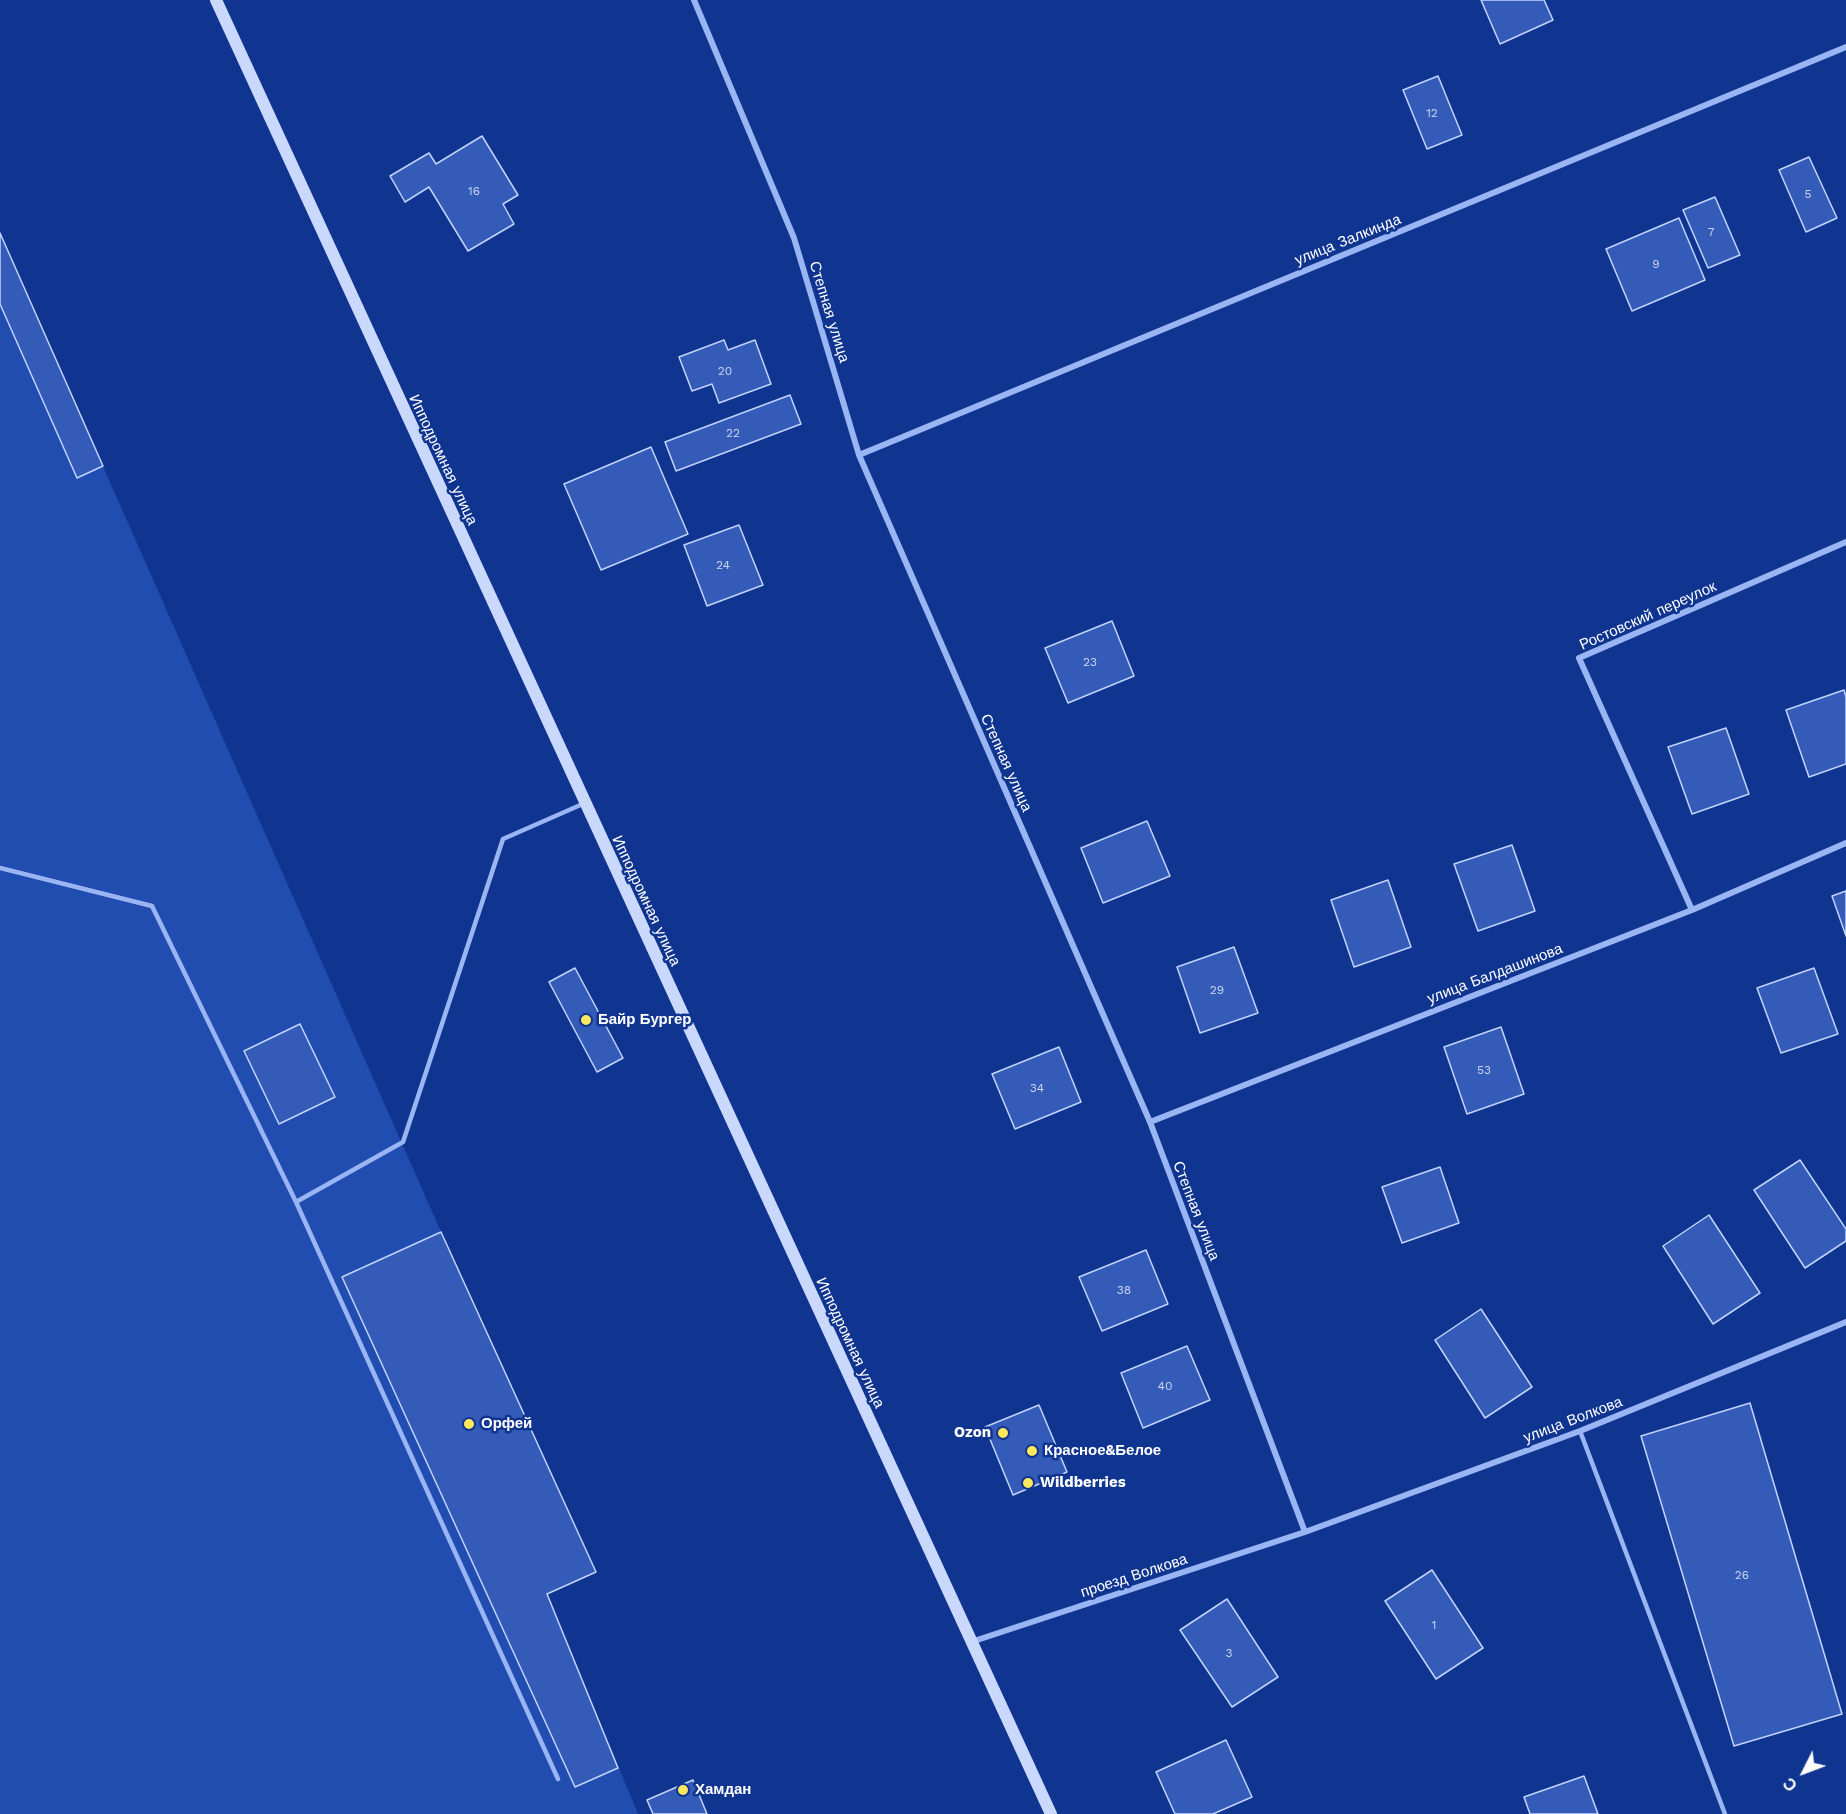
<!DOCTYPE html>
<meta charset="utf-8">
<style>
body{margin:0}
#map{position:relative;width:1846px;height:1814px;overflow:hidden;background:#103590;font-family:"Work Sans",sans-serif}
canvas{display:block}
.north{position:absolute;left:1774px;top:1742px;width:60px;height:60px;-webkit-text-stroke:4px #103590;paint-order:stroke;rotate:228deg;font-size:16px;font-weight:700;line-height:24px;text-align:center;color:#fff}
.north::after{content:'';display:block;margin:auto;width:21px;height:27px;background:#fff;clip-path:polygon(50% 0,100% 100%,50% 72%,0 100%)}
</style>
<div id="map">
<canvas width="1846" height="1814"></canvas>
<div class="north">С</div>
</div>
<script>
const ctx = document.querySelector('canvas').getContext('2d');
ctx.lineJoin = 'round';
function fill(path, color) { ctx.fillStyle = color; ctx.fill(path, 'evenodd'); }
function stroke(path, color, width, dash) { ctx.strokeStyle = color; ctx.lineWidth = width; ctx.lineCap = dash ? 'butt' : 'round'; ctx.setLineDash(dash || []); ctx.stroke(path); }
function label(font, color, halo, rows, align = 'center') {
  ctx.font = font + ' "Work Sans",sans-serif'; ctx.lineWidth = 5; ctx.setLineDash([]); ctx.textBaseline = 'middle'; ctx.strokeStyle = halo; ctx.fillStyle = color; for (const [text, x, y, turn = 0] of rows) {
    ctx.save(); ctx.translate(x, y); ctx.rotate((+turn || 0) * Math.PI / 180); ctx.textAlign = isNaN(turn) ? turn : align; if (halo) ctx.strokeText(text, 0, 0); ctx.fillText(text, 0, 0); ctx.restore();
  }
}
fill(new Path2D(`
 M0,233L441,1232L596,1572L547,1594L638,1814H0Z`), '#224db0');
const building = new Path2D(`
 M1481,0H1544L1553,20L1500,44Z
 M1438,76L1462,135L1427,149L1403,90Z
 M482,136L518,195L503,204L514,224L468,251L429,187L405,202L390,176L429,153L436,164Z
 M1809,157L1837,218L1806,232L1779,170Z
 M1715,197L1740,255L1708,268L1683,210Z
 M1679,218L1705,280L1632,311L1606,249Z
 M0,233L103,466L77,478L0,304Z
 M724,340L728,350L755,340L771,384L719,403L712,384L692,391L679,357Z
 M790,395L801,424L676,471L665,442Z
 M651,447L688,534L601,570L564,484Z
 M739,525L763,585L707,606L684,545Z
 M1112,621L1134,676L1068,703L1045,648Z
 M1844,690L1846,697V764L1809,777L1786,710Z
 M1726,728L1749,794L1692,814L1668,747Z
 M1147,821L1170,876L1103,903L1081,848Z
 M1512,845L1535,911L1478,931L1454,864Z
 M1388,880L1411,947L1354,967L1331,900Z
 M1846,891V936L1832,896Z
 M1234,947L1258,1013L1200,1033L1177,967Z
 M575,968L623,1058L597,1072L549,982Z
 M1814,968L1838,1034L1781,1053L1757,988Z
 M300,1024L335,1097L279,1124L244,1051Z
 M1501,1027L1524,1094L1467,1114L1444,1047Z
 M1059,1047L1081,1102L1015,1129L992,1074Z
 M1800,1160L1846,1229V1241L1805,1268L1754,1190Z
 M1440,1167L1459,1223L1402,1243L1382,1187Z
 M1709,1215L1760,1293L1713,1324L1663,1246Z
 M441,1232L596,1572L547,1594L618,1768L575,1787L342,1277Z
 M1146,1250L1168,1304L1102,1331L1079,1277Z
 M1481,1309L1532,1387L1485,1418L1435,1340Z
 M1187,1346L1210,1400L1143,1428L1121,1373Z
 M1750,1403L1842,1714L1734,1746L1641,1436Z
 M1039,1405L1067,1472L1013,1495L985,1427Z
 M1432,1570L1483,1648L1436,1679L1385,1601Z
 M1227,1599L1278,1677L1232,1707L1180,1630Z
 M1226,1740L1252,1797L1213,1814H1175L1156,1772Z
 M1584,1776L1598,1814H1530L1524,1797Z
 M693,1780L707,1814H653L647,1800Z`);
fill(building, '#345bb8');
stroke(building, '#c2d4fd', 1.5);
stroke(new Path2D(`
 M0,868L152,906L296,1202
 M1580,1431L1725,1814
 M558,1779L296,1202L403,1142L503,839L585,803`), '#9ab5f3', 4.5);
stroke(new Path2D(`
 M694,0L794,238L859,455L1150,1122L1305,1532
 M859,455L1846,47
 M1692,910L1579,658L1846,542
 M1150,1122L1692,910L1846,843
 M971,1642L1305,1532L1580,1431L1846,1322`), '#9ab5f3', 6);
stroke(new Path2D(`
 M216,0L1051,1814`), '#cad8fd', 12);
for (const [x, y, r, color] of [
 [586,1020,6,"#ffe85c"],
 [469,1424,6,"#ffe85c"],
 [1003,1433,6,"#ffe85c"],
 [1032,1451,6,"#ffe85c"],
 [1028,1483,6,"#ffe85c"],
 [683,1790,6,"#ffe85c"]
]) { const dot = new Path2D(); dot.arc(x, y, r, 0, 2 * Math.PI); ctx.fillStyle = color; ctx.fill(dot); stroke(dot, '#103590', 2); }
label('12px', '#ccd6ed', null, [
 ["12",1432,113],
 ["16",474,191],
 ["5",1808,194],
 ["7",1711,232],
 ["9",1656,264],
 ["20",725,371],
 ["22",733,433],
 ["24",723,565],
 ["23",1090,662],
 ["29",1217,990],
 ["53",1484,1070],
 ["34",1037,1088],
 ["38",1124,1290],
 ["40",1165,1386],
 ["26",1742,1575],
 ["1",1434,1625],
 ["3",1229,1653]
]);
label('15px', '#fff', '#103590', [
 ["улица Залкинда",1348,240,-22],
 ["Степная улица",829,312,73],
 ["Ипподромная улица",443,460,65],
 ["Ростовский переулок",1648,616,-24],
 ["Степная улица",1006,763,66],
 ["Ипподромная улица",646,901,65],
 ["улица Балдашинова",1495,974,-21],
 ["Степная улица",1196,1211,69],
 ["Ипподромная улица",850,1343,65],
 ["улица Волкова",1573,1420,-21],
 ["проезд Волкова",1134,1576,-18]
]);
label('bold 15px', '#fff', '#103590', [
 ["Байр Бургер",598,1020],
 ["Орфей",481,1424],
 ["Ozon",991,1433,"right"],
 ["Красное&Белое",1044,1451],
 ["Wildberries",1040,1483],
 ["Хамдан",695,1790]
], 'left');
</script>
